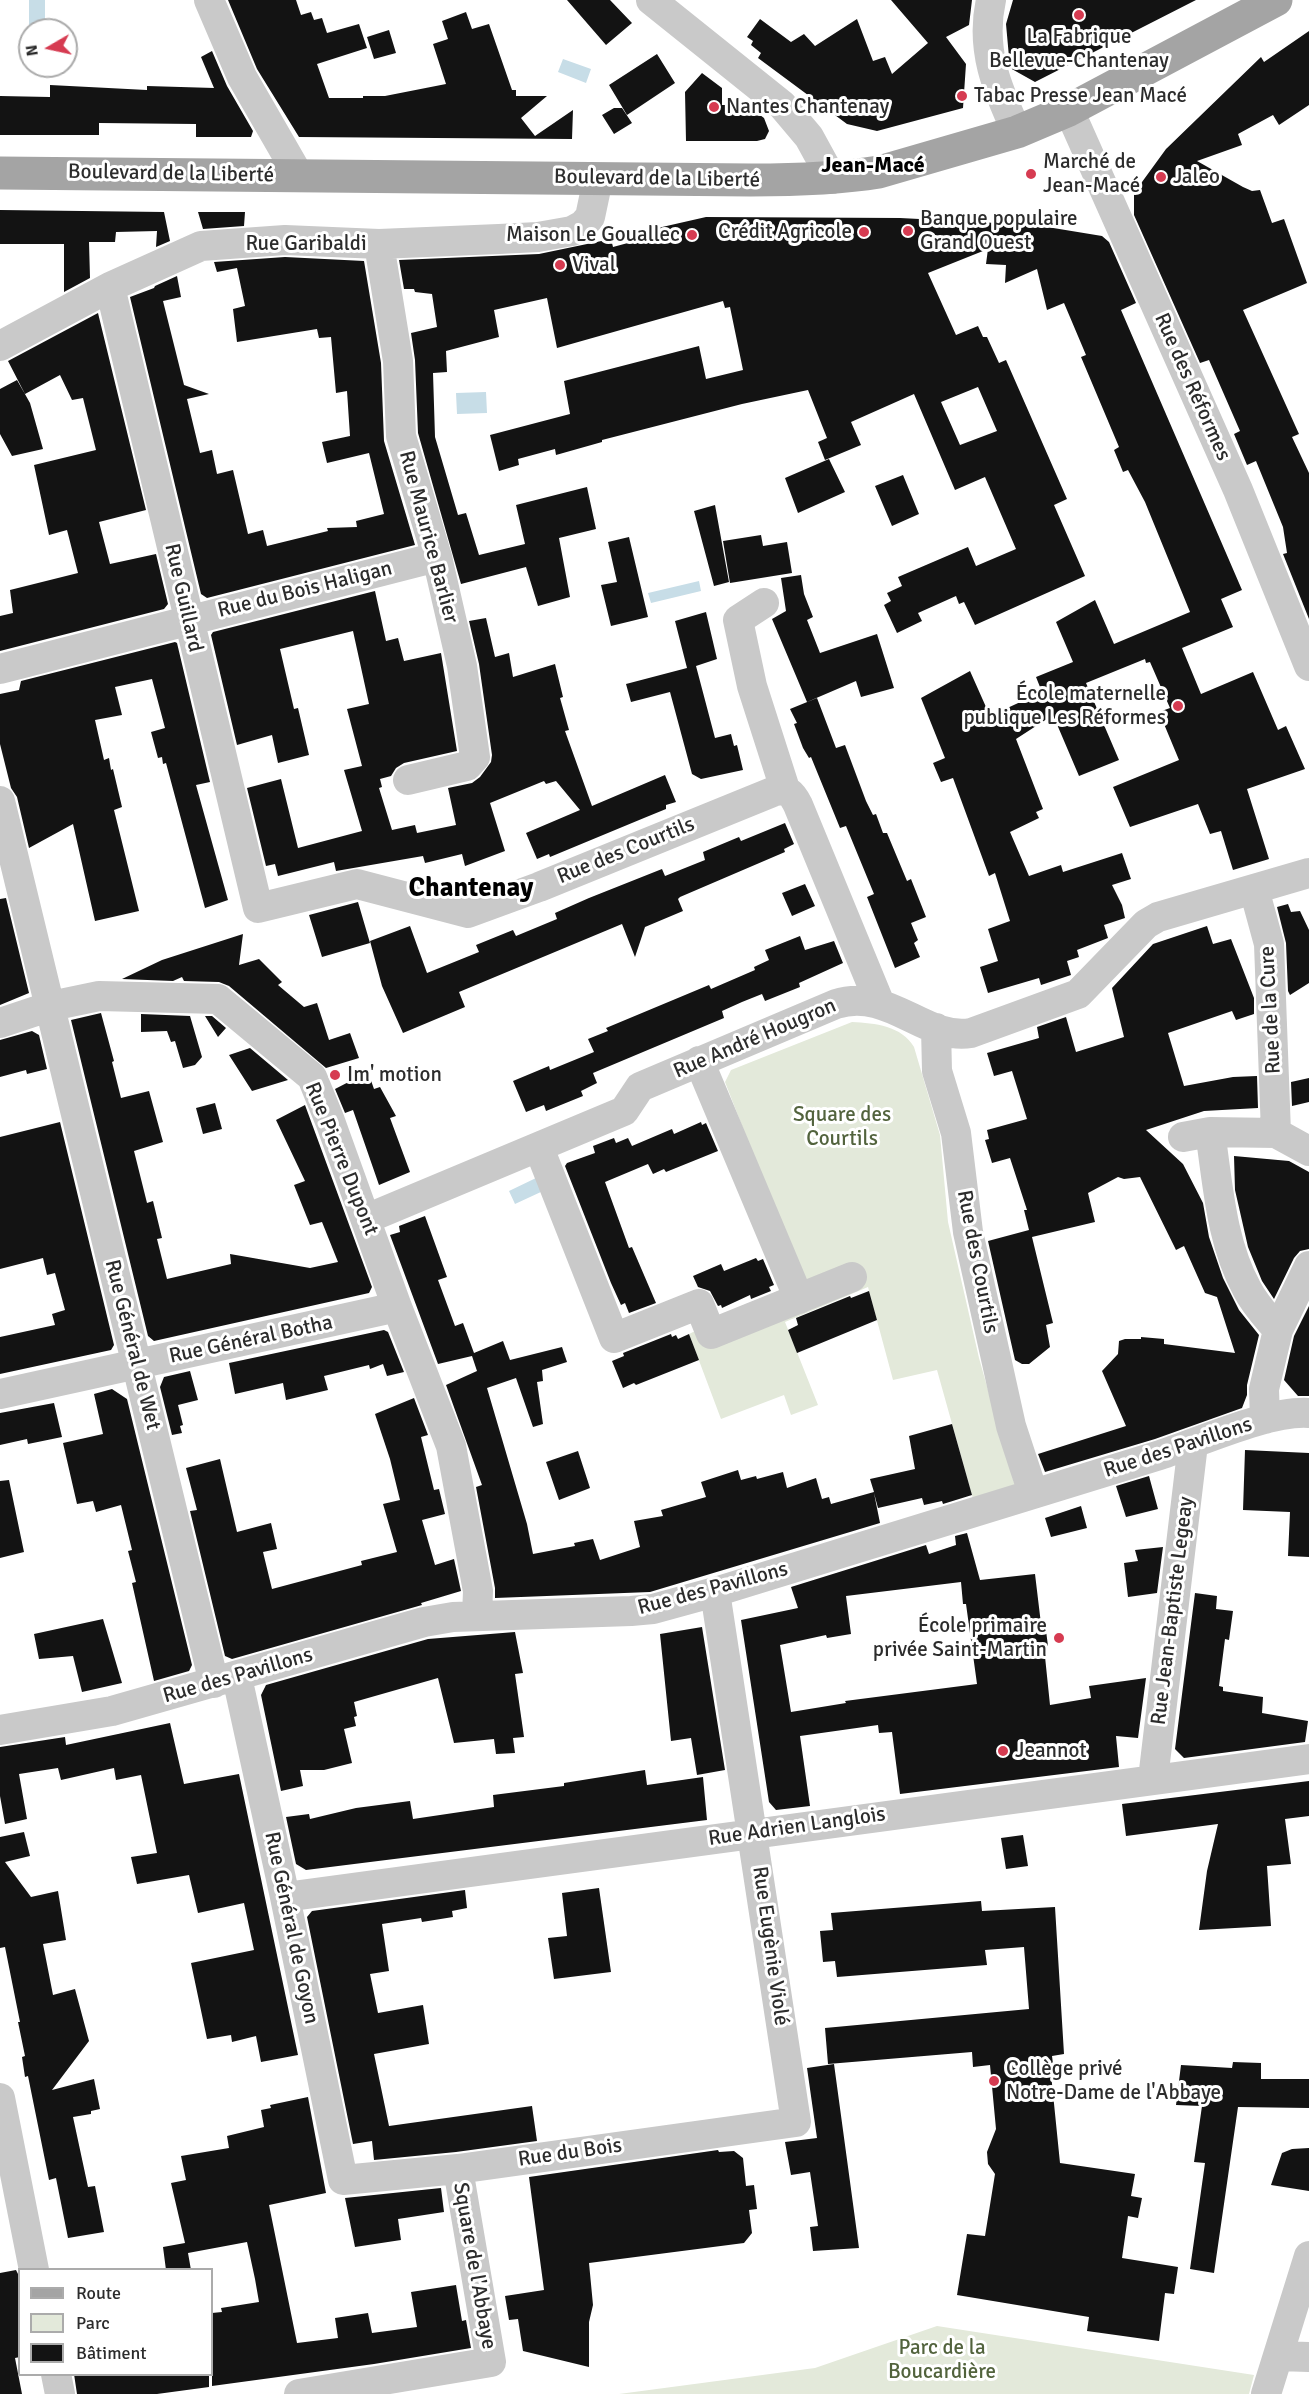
<!DOCTYPE html>
<meta charset="utf-8">
<style>
body{margin:0}
#map{position:relative;width:1309px;height:2394px;overflow:hidden;background:#fff;font-family:Signika,sans-serif}
canvas{display:block}
.legend{position:absolute;left:18px;top:2268px;width:195px;height:108px;box-sizing:border-box;background:#fff;border:2px solid #ababab;margin:0;padding:8px 10px;list-style:none;font-size:18px;color:#2c2c2c}
.legend li{display:flex;align-items:center;gap:12px;height:30px}
.legend b{width:30px;border:2px solid #ababab}
.north{position:absolute;left:18px;top:18px;width:60px;height:60px;box-sizing:border-box;background:#fff;border:2px solid #ababab;border-radius:50%;rotate:261deg;font-size:16px;font-weight:700;line-height:24px;text-align:center;color:#2c2c2c}
.north::after{content:'';display:block;margin:auto;width:21px;height:27px;background:#d63b51;clip-path:polygon(50% 0,100% 100%,50% 72%,0 100%)}
</style>
<div id="map">
<canvas width="1309" height="2394"></canvas>
<ul class="legend">
<li><b style="height:8px;background:#a4a4a4"></b>Route</li>
<li><b style="height:16px;background:#e3e9da"></b>Parc</li>
<li><b style="height:16px;background:#131313"></b>Bâtiment</li>
</ul>
<div class="north">N</div>
</div>
<script>
const ctx = document.querySelector('canvas').getContext('2d');
ctx.lineJoin = 'round';
function fill(path, color) { ctx.fillStyle = color; ctx.fill(path, 'evenodd'); }
function stroke(path, color, width, dash) { ctx.strokeStyle = color; ctx.lineWidth = width; ctx.lineCap = dash ? 'butt' : 'round'; ctx.setLineDash(dash || []); ctx.stroke(path); }
function label(font, color, halo, rows, align = 'center') {
  ctx.font = font + ' Signika,sans-serif'; ctx.lineWidth = 6; ctx.setLineDash([]); ctx.textBaseline = 'middle'; ctx.strokeStyle = halo; ctx.fillStyle = color; for (const [text, x, y, turn = 0] of rows) {
    ctx.save(); ctx.translate(x, y); ctx.rotate((+turn || 0) * Math.PI / 180); ctx.textAlign = isNaN(turn) ? turn : align; if (halo) ctx.strokeText(text, 0, 0); ctx.fillText(text, 0, 0); ctx.restore();
  }
}
fill(new Path2D(`
 M852,1022C875,1023 902,1026 914,1047L940,1135L948,1222L979,1358L1015,1486L973,1499L937,1370L893,1380L868,1287L785,1322L818,1405L791,1415L784,1395L721,1419L689,1334L784,1288L797,1267L725,1082L731,1070Z
 M937,2326L1254,2375L1249,2394H619L815,2368Z`), '#e3e9da');
fill(new Path2D(`
 M29,0H45V30H29Z
 M563,59L591,69L586,83L558,72Z
 M486,392L487,413L457,414L456,393Z
 M699,581L701,591L651,603L648,593Z
 M536,1178L543,1191L515,1204L509,1191Z`), '#c7dde7');
fill(new Path2D(`
 M228,0H296L301,15L311,12L314,20L322,18L327,33L359,24L367,48L317,64L329,98H363V96H385L446,84L433,44L448,39L442,21L466,12L472,29L489,24L512,90H516V96H547L521,118L535,136L573,110L572,139L299,137L257,69Z
 M567,0H610L632,23L606,45Z
 M891,0H972L969,25L946,37L966,64L963,108L877,131L847,124L758,58L761,53L751,45L753,41L747,37L760,19L791,42L804,34L815,46L857,19L873,61L885,57L892,74L928,43Z
 M1013,0H1196L1035,82L1010,68L1006,24Z
 M389,30L396,53L374,59L367,37Z
 M1309,31V105L1279,125L1273,115L1238,134L1242,145L1197,161L1243,187L1252,191L1260,190L1272,223L1284,219L1307,283L1243,310L1299,434L1292,437L1309,473V619L1283,554L1287,553L1283,527L1256,461L1247,465L1234,434L1240,431L1209,360L1200,363L1134,215V193L1166,149L1261,57L1264,62Z
 M212,51L227,86L253,131L251,137H196V124L99,123V135H0V96L50,97V85L147,90V86L214,88L201,57Z
 M657,54L675,83L627,115L609,85Z
 M702,73L722,88V105H725V107L748,106L764,118L769,131L765,139L757,141H686L685,92Z
 M614,108H622L632,123L614,134L602,115Z
 M0,210L164,212L170,241L156,247L157,231L116,232L115,242H89L90,278L64,292V244H0Z
 M198,212H245L244,226L203,229Z
 M706,217L900,218L1035,225L1102,236L1109,242L1136,303L1121,310L1242,590L1221,599L1233,627L1182,648L1201,694L1253,672L1278,730L1286,726L1305,769L1247,789L1269,859L1233,870L1221,831L1210,834L1198,804L1130,827L1113,787L1179,760L1159,712L1170,708L1150,662L1146,663L1145,659L1086,683L1119,760L1079,776L1053,715L1016,739L1043,809L1036,812L1039,818L1010,832L1029,876L1061,865L1063,872L1122,853L1131,879L1112,885L1122,905L1125,918L1104,925L1108,938L1077,950L1079,957L1067,961L1071,975L1041,985L1039,978L988,993L980,967L998,961L988,929L1010,921L995,873L989,876L953,778L941,782L933,763L945,758L921,698L970,671L990,716L1042,692L1036,677L1073,662L1056,622L1095,600L1114,644L1190,612L1145,502L1128,470L1123,472L1114,450L1119,447L1081,357L1086,355L1064,303L1047,310L1037,269L1005,283L1006,265L986,264L988,249L928,273L956,335L978,326L983,337H987L999,363L1006,360L1067,499L1054,505L1085,576L975,625L964,602L959,604L956,596L918,613L922,621L897,633L884,605L891,601L887,593L902,586L898,577L968,547L976,566L1016,549L985,477L955,490L914,394L851,422L861,445L825,460L818,442L827,438L808,390L742,404L602,440V442L556,455L555,449L518,459L519,465L499,471L490,435L570,414L564,381L699,346L706,379L743,370L730,307L725,308L723,301L557,348L547,298L494,310L499,337L446,351L447,372L433,373L435,437L458,515L466,513L479,555L525,544L516,505L587,487L596,529L559,538L570,597L538,606L526,567L461,584L418,433L415,360L411,333L437,327L432,294L415,292L414,289H404L399,260L539,254L611,239L613,247L650,237L649,230ZM978,387L997,431L960,445L941,402Z
 M285,257L364,261L381,363L384,441L415,545L207,598L201,594L130,297L154,288L155,286L177,276L181,297L163,301L184,385L209,394L187,399L200,453L212,450L217,474L233,470L248,534L263,530L267,546L328,531L327,528L357,527L356,521L384,514L369,453L327,463L322,442L350,436L347,391L336,393L331,337L319,338L317,329L237,342L233,309L245,306L237,268L217,272L214,262Z
 M98,313L146,510L99,522L110,564L156,554L168,604L164,609L0,651V616L13,613L10,590L78,573L67,530L49,535L34,465L96,450L83,398L72,400L60,375L25,394L8,361Z
 M17,380L30,403L43,449L12,456L0,434V389Z
 M829,459L845,492L798,513L785,478Z
 M903,475L919,514L892,526L875,486Z
 M715,505L729,582L714,586L694,511Z
 M761,535L763,546L787,542L792,573L730,583L723,541Z
 M629,537L648,617L611,626L601,585L617,582L608,542Z
 M801,575L804,594L813,617L807,620L820,653L877,634L894,688L861,697L856,681L807,702L772,619L786,611L781,578Z
 M375,591L386,641L398,638L404,661L441,653L457,751L404,763L396,768L391,776L380,779L382,787L379,788L392,830L415,825L417,833L456,825L448,788L472,783L480,777L491,762L492,755L479,664L469,621L486,618L495,657L509,653L513,677L555,664L563,697L560,698L569,730L565,731L592,806L665,775L676,802L666,805V809L644,818L550,857L549,854L537,859L526,833L580,810L556,781L546,784L544,781L490,803L505,851L465,866L462,854L425,863L423,856L336,871L334,862L278,876L275,864L266,866L247,788L281,779L298,848L362,831L344,770L362,766L347,709L369,704L353,631L280,649L294,709L298,708L309,755L278,763L272,735L237,745L211,635L213,632Z
 M706,612L717,659L696,666L715,738L731,734L734,746L737,745L743,770L701,779L692,774L670,692L631,702L626,684L687,668L675,621Z
 M175,642L177,643L210,782L196,785L228,900L205,908L166,763L163,764L162,757L158,758L151,732L165,728L152,679L115,687L122,715L95,720L104,760L109,758L111,770L113,769L122,807L114,810L139,911L95,921L73,824L29,848L17,797L11,788L0,744V694L19,690L21,681Z
 M817,698L836,748L845,745L866,801L873,815L876,814L883,833H887L907,881L911,879L926,917L911,923L918,940L914,943L920,957L895,968L867,897L874,894L846,826L840,828L811,757L809,758L803,748L794,724L797,723L790,709Z
 M785,823L794,844L784,849L785,852L680,897L678,899L683,911L645,927L635,957L622,924L459,992L465,1007L403,1033L382,986L370,941L410,926L427,973L479,952L476,945L513,930L516,936L557,919L555,913L589,898L662,869L665,876L705,860L703,852L739,837L741,841Z
 M805,884L815,906L792,916L782,893Z
 M6,898L29,993L0,1005V899Z
 M358,902L370,943L322,957L309,915Z
 M1288,904L1291,912L1300,911L1309,930V983L1290,995L1288,991L1286,943L1277,907Z
 M1207,926L1213,944L1231,939L1254,998V1014L1236,1020L1232,1011L1168,1033L1184,1086L1233,1077L1257,1076L1258,1108L1204,1111L1146,1130L1183,1164L1203,1203L1209,1237L1223,1278L1239,1310L1259,1335L1247,1385V1395L1242,1408L1155,1439L1045,1472L1038,1454L1126,1426L1102,1371L1118,1354L1119,1341L1125,1339H1141V1337L1164,1339V1344L1235,1353L1217,1297L1205,1293L1184,1246L1176,1250L1140,1177L1124,1179L1118,1177L1088,1193L1095,1222L1032,1237L1053,1323L1046,1325L1050,1347L1029,1364H1022L1015,1360L988,1241L1029,1230L1024,1210H1027L1010,1158L992,1163L985,1140L989,1139L987,1130L1027,1119L1012,1071L994,1076L987,1053L1039,1038L1037,1027L1066,1017L1076,1052L1124,1037L1112,988L1153,944Z
 M243,934L239,965L259,959L282,982L278,985L304,1007L317,1003L329,1040L350,1033L359,1058L326,1068L229,986L219,982L184,981L182,977L173,981L122,979L162,960Z
 M800,936L805,950L834,941L843,963L799,983L800,987L765,1001L762,994L742,1002L722,1011L724,1018L593,1073L597,1083L581,1091L583,1096L546,1111L544,1105L526,1112L513,1081L549,1066L550,1070L594,1052L588,1039L608,1031L606,1028L709,985L711,989L755,970L754,967L769,960L765,950Z
 M101,1013L114,1061L112,1062L121,1098L149,1091L163,1142L134,1151L147,1203L153,1201L162,1238L157,1239L167,1279L231,1264L230,1254L310,1268L338,1262L322,1222L310,1225L294,1185L305,1181L276,1120L305,1105L372,1287L369,1293L154,1341L148,1336L71,1020Z
 M141,1014L190,1016L202,1057L195,1065L183,1068L175,1041L171,1042L167,1031L141,1032Z
 M205,1016H212L226,1028L218,1037Z
 M32,1031L39,1035L47,1069L27,1074L26,1070L0,1077V1040Z
 M250,1048L288,1080L252,1091L229,1055Z
 M368,1072L374,1089L380,1087L396,1116L390,1118L410,1172L379,1185L353,1110L345,1113L335,1089Z
 M1309,1078V1102L1292,1106L1291,1082Z
 M215,1103L222,1129L203,1134L196,1108Z
 M60,1122L114,1345L111,1350L0,1374V1337L55,1325L52,1314L65,1310L55,1273L47,1275L43,1258L0,1269V1137Z
 M701,1122L702,1125L706,1123L718,1151L666,1172L664,1169L653,1174L648,1164L605,1182L629,1248L632,1247L656,1303L629,1313L625,1303L621,1305L611,1283L565,1166L567,1163L595,1153L593,1146L614,1138L616,1143L628,1138L632,1146L672,1129L674,1134Z
 M1234,1156L1289,1161L1309,1172V1249L1300,1251L1294,1258L1274,1299L1262,1281L1248,1247L1235,1190Z
 M425,1216L447,1277L438,1280L455,1326L463,1323L474,1353L503,1341L510,1360L562,1347L567,1362L542,1370L543,1381L537,1382L543,1424L533,1427L516,1378L487,1388L527,1524L533,1554L575,1546L574,1543L593,1539L600,1560L640,1547L634,1521L663,1516L661,1510L706,1497L701,1482L738,1470L741,1480L756,1476L757,1479L783,1472L787,1488L816,1478L822,1499L829,1497L831,1504L874,1492L870,1479L915,1469L909,1436L952,1424L972,1495L943,1504L942,1501L924,1505L922,1498L878,1508L874,1493L880,1523L650,1592L495,1598V1588L476,1487L482,1485L446,1385L477,1371L472,1356L438,1364L390,1235L400,1232L399,1226Z
 M756,1258L758,1261L763,1259L774,1285L769,1287L771,1291L751,1299L750,1295L722,1308L721,1305L718,1306L710,1291L698,1287L693,1276L721,1264L724,1271Z
 M869,1291L877,1320L797,1353L788,1330L798,1325L796,1318L850,1296L851,1298Z
 M1309,1306V1396H1298L1284,1380L1294,1336Z
 M384,1330L388,1332L404,1372L387,1376L383,1364L370,1369L369,1365L324,1376L328,1390L286,1400L283,1383L235,1394L229,1363Z
 M671,1334L672,1337L676,1335L678,1339L689,1334L699,1360L636,1385L634,1383L623,1388L612,1361L624,1356L623,1353Z
 M190,1371L198,1400L178,1405L183,1425L180,1426L182,1433L172,1435L160,1387L164,1377Z
 M112,1389L127,1399L192,1665L189,1671L154,1681L132,1583L136,1582L128,1551L132,1550L121,1505L96,1512L93,1501L77,1504L63,1443L103,1434L94,1394Z
 M414,1398L428,1435L421,1437L434,1490L439,1489L445,1514L422,1520L435,1565L454,1559L461,1591L421,1603L422,1605L232,1659L225,1656L190,1511L197,1510L186,1468L220,1459L237,1532L271,1523L277,1549L263,1552L272,1589L362,1565L361,1561L397,1552L383,1504L400,1500L390,1459L375,1414Z
 M54,1403L62,1437L28,1444L27,1439L0,1445V1413Z
 M1245,1450L1309,1453V1557L1288,1556L1290,1512L1243,1510Z
 M578,1451L590,1488L559,1500L546,1462Z
 M1149,1476L1158,1509L1126,1517L1116,1486Z
 M9,1480L24,1552L0,1558V1481Z
 M1081,1506L1087,1528L1051,1537L1045,1518Z
 M967,1533L980,1580L1035,1574L1041,1624L1045,1623L1048,1646L1044,1647L1050,1705L1091,1698L1089,1686L1146,1678L1138,1738L1116,1736L1119,1767L900,1794L892,1732L879,1733L878,1725L800,1736L810,1806L776,1810L769,1802L741,1620L798,1608L791,1587L926,1545L929,1554L956,1545L955,1536ZM961,1582L963,1604H966L977,1684L845,1701L846,1703L791,1712L780,1645L826,1635L827,1638L851,1634L846,1596Z
 M1163,1547L1157,1593L1128,1597L1124,1563L1138,1561L1135,1550Z
 M1195,1593L1217,1596L1216,1609L1233,1611L1229,1640L1225,1639L1219,1686L1223,1687V1691L1263,1697L1262,1713L1308,1721L1305,1742L1184,1758L1175,1749Z
 M103,1619L122,1683L82,1692L73,1656L39,1659L34,1634Z
 M702,1627L725,1770L697,1775L691,1738L671,1741L660,1634Z
 M515,1632L523,1673L515,1674L524,1737L513,1738L515,1753L496,1754L494,1739L454,1743L438,1678L354,1702L357,1716L354,1717L356,1726L344,1729L352,1763L324,1770H300L303,1786L281,1791L261,1695L266,1685L428,1639Z
 M170,1723L184,1784L239,1774L298,2055L261,2062L256,2036L232,2042L231,2035L207,2039L191,1963L254,1950L244,1903L198,1913L189,1875L137,1884L131,1857L157,1853L141,1775L116,1780L114,1768L61,1780L58,1768L19,1774L27,1819L5,1824L0,1796V1747L65,1737L66,1745Z
 M645,1770L647,1785L703,1777L707,1820L306,1870L296,1864L286,1817L309,1814L310,1819L356,1808L410,1801L413,1819L494,1807L493,1795L564,1786V1783Z
 M1309,1781V1816L1285,1819L1291,1864L1267,1866L1271,1926L1199,1930L1207,1871L1218,1824L1126,1836L1122,1804Z
 M24,1832L30,1856L5,1862L31,1897L58,1891L66,1940L43,1944L53,1995L75,1989L89,2041L52,2090L94,2079L100,2109L91,2111V2114L73,2117L88,2187L95,2186L104,2232L68,2238L56,2178L49,2180L28,2076L25,2077L22,2057L25,2056L18,2022H20L5,1947L0,1948V1837Z
 M1023,1835L1028,1866L1006,1869L1001,1838Z
 M599,1888L611,1972L554,1979L548,1938L567,1936L562,1893Z
 M465,1890L467,1908L452,1911L453,1917L422,1922L421,1918L382,1924L389,1971L370,1974L378,2013L423,2005L429,2044L374,2054L389,2126L532,2106L537,2141L456,2152L374,2160L372,2141L353,2144L307,1917L312,1911Z
 M981,1901L982,1911L1055,1907L1064,2054L1052,2056L1053,2064H1050L1060,2163L1135,2174L1131,2196L1142,2198L1138,2218L1128,2216L1122,2258L1178,2267L1174,2294L1165,2293L1159,2341L1087,2331L1089,2317L957,2295L967,2234L985,2236L995,2174L988,2164L987,2152L996,2129L990,2065L973,2067L972,2052L828,2064L825,2028L1029,2009L1024,1947L985,1950L987,1965L837,1977L835,1961L823,1962L820,1931L833,1930L831,1913Z
 M1233,2062L1261,2063V2079H1309V2108L1238,2107L1214,2273L1190,2269L1205,2163L1194,2162L1202,2106L1176,2105L1181,2065L1232,2068Z
 M834,2064L859,2248L813,2251L810,2227L818,2226L810,2172L791,2175L785,2142L817,2138L807,2068Z
 M308,2097L326,2193L269,2205L297,2343L338,2338L335,2318L368,2313L372,2333L417,2327L411,2292L456,2285L462,2321L466,2320L471,2348L374,2364L212,2386V2313L222,2312L221,2308L259,2302L255,2279L247,2242L188,2253L191,2270H166L163,2247L185,2243L171,2183L186,2180L181,2156L229,2148L227,2136L264,2127L261,2110L271,2108L270,2105Z
 M1309,2148V2191L1271,2185L1282,2153L1292,2149Z
 M718,2150L719,2152L734,2151L743,2158L746,2186L754,2185L757,2209L749,2210L752,2233L744,2243L589,2263L593,2305L589,2322V2367L523,2351L518,2319L509,2320L505,2296L544,2290L529,2177Z
 M441,2188L444,2212L398,2219L401,2240L355,2247L345,2198Z
 M16,2270L20,2278V2357L15,2358L22,2394H0V2273Z
 M74,2374H209V2387L157,2394H77Z`), '#131313');
stroke(new Path2D(`
 M209,0L242,77L299,176
 M651,0L782,105L809,137L832,179
 M991,0C980,49 997,89 1017,132
 M1069,110L1238,490L1309,666
 M379,244L398,361L401,436L437,557L462,666L475,757L467,766L408,780
 M110,287L258,908L357,884L468,913L539,887L775,791C788,789 792,793 798,805L880,1004
 M0,346L110,287L201,246L285,240L379,244L499,239L538,237L572,231L583,225L590,217L598,179
 M764,603L738,620L752,686L785,789
 M0,669L437,557
 M0,801L214,1683
 M1254,889L1269,944L1276,1133
 M0,1023L51,1006L99,996L218,999L312,1077L330,1121L397,1307L451,1446L478,1591L477,1616
 M936,1028L937,1071L956,1133L968,1232L1011,1426L1033,1493
 M699,1061L799,1299
 M1210,1132C1218,1184 1221,1242 1247,1289C1255,1305 1267,1317 1278,1330
 M1183,1137L1210,1132L1276,1133L1309,1151
 M539,1148L614,1338L699,1304L711,1334L852,1277
 M366,1219L624,1111L640,1087L836,1004C889,987 925,1041 971,1033L1078,994L1146,924L1158,917L1309,873
 M0,1394L397,1307
 M1265,1419L1264,1389L1278,1330L1309,1266
 M237,1677L285,1897L343,2180L458,2169L796,2122L715,1592
 M0,1730L112,1711L424,1622L453,1617L631,1611L653,1609L715,1592C864,1547 1012,1500 1160,1455C1200,1442 1270,1410 1309,1413
 M1153,1779L1193,1444
 M285,1897L1309,1759
 M0,2098L34,2270
 M1278,2356L1309,2357
 M56,2374L60,2394
 M299,2394L491,2362L458,2169
 M1266,2394L1309,2256`), '#c9c9c9', 30);
stroke(new Path2D(`
 M0,173L751,180C794,180 836,179 879,172L1017,132L1069,110L1276,0`), '#a4a4a4', 33);
for (const [x, y, r, color] of [
 [1079,15,6,"#d63b51"],
 [962,96,6,"#d63b51"],
 [714,107,6,"#d63b51"],
 [1031,174,6,"#d63b51"],
 [1161,177,6,"#d63b51"],
 [908,231,6,"#d63b51"],
 [864,232,6,"#d63b51"],
 [692,235,6,"#d63b51"],
 [560,265,6,"#d63b51"],
 [1178,706,6,"#d63b51"],
 [335,1075,6,"#d63b51"],
 [1059,1638,6,"#d63b51"],
 [1003,1751,6,"#d63b51"],
 [994,2081,6,"#d63b51"]
]) { const dot = new Path2D(); dot.arc(x, y, r, 0, 2 * Math.PI); ctx.fillStyle = color; ctx.fill(dot); stroke(dot, '#fff', 2); }
label('21px', '#2c2c2c', '#fff', [
 ["La Fabrique",1079,37,"center"],
 ["Bellevue-Chantenay",1079,61,"center"],
 ["Tabac Presse Jean Macé",974,96],
 ["Nantes Chantenay",726,107],
 ["Marché de",1043,162],
 ["Jean-Macé",1043,186],
 ["Jaleo",1173,177],
 ["Banque populaire",920,219],
 ["Grand Ouest",920,243],
 ["Crédit Agricole",852,232,"right"],
 ["Maison Le Gouallec",680,235,"right"],
 ["Vival",572,265],
 ["École maternelle",1166,694,"right"],
 ["publique Les Réformes",1166,718,"right"],
 ["Im' motion",347,1075],
 ["École primaire",1047,1626,"right"],
 ["privée Saint-Martin",1047,1650,"right"],
 ["Jeannot",1015,1751],
 ["Collège privé",1006,2069],
 ["Notre-Dame de l'Abbaye",1006,2093]
], 'left');
label('21px', '#2c2c2c', '#fff', [
 ["Boulevard de la Liberté",171,174,1],
 ["Boulevard de la Liberté",657,179,1],
 ["Rue Garibaldi",306,244],
 ["Rue des Réformes",1192,387,66],
 ["Rue Maurice Barlier",428,537,75],
 ["Rue du Bois Haligan",305,590,-14],
 ["Rue Guillard",183,598,77],
 ["Rue des Courtils",626,851,-22],
 ["Rue de la Cure",1271,1010,-93],
 ["Rue André Hougron",755,1039,-23],
 ["Rue Pierre Dupont",341,1159,68],
 ["Rue des Courtils",977,1262,79],
 ["Rue Général Botha",251,1340,-12],
 ["Rue Général de Wet",132,1345,76],
 ["Rue des Pavillons",1178,1448,-18],
 ["Rue des Pavillons",713,1589,-15],
 ["Rue Jean-Baptiste Legeay",1173,1611,-83],
 ["Rue des Pavillons",238,1676,-16],
 ["Rue Adrien Langlois",797,1827,-8],
 ["Rue Général de Goyon",291,1928,78],
 ["Rue Eugènie Violé",770,1946,82],
 ["Rue du Bois",570,2153,-8],
 ["Square de l'Abbaye",474,2266,80]
]);
label('21px', '#52633d', '#fff', [
 ["Square des",842,1115],
 ["Courtils",842,1139],
 ["Parc de la",942,2348],
 ["Boucardière",942,2372]
]);
label('bold 22px', '#000', '#fff', [
 ["Jean-Macé",873,166]
]);
label('bold 27px', '#000', '#fff', [
 ["Chantenay",471,889]
]);
</script>
